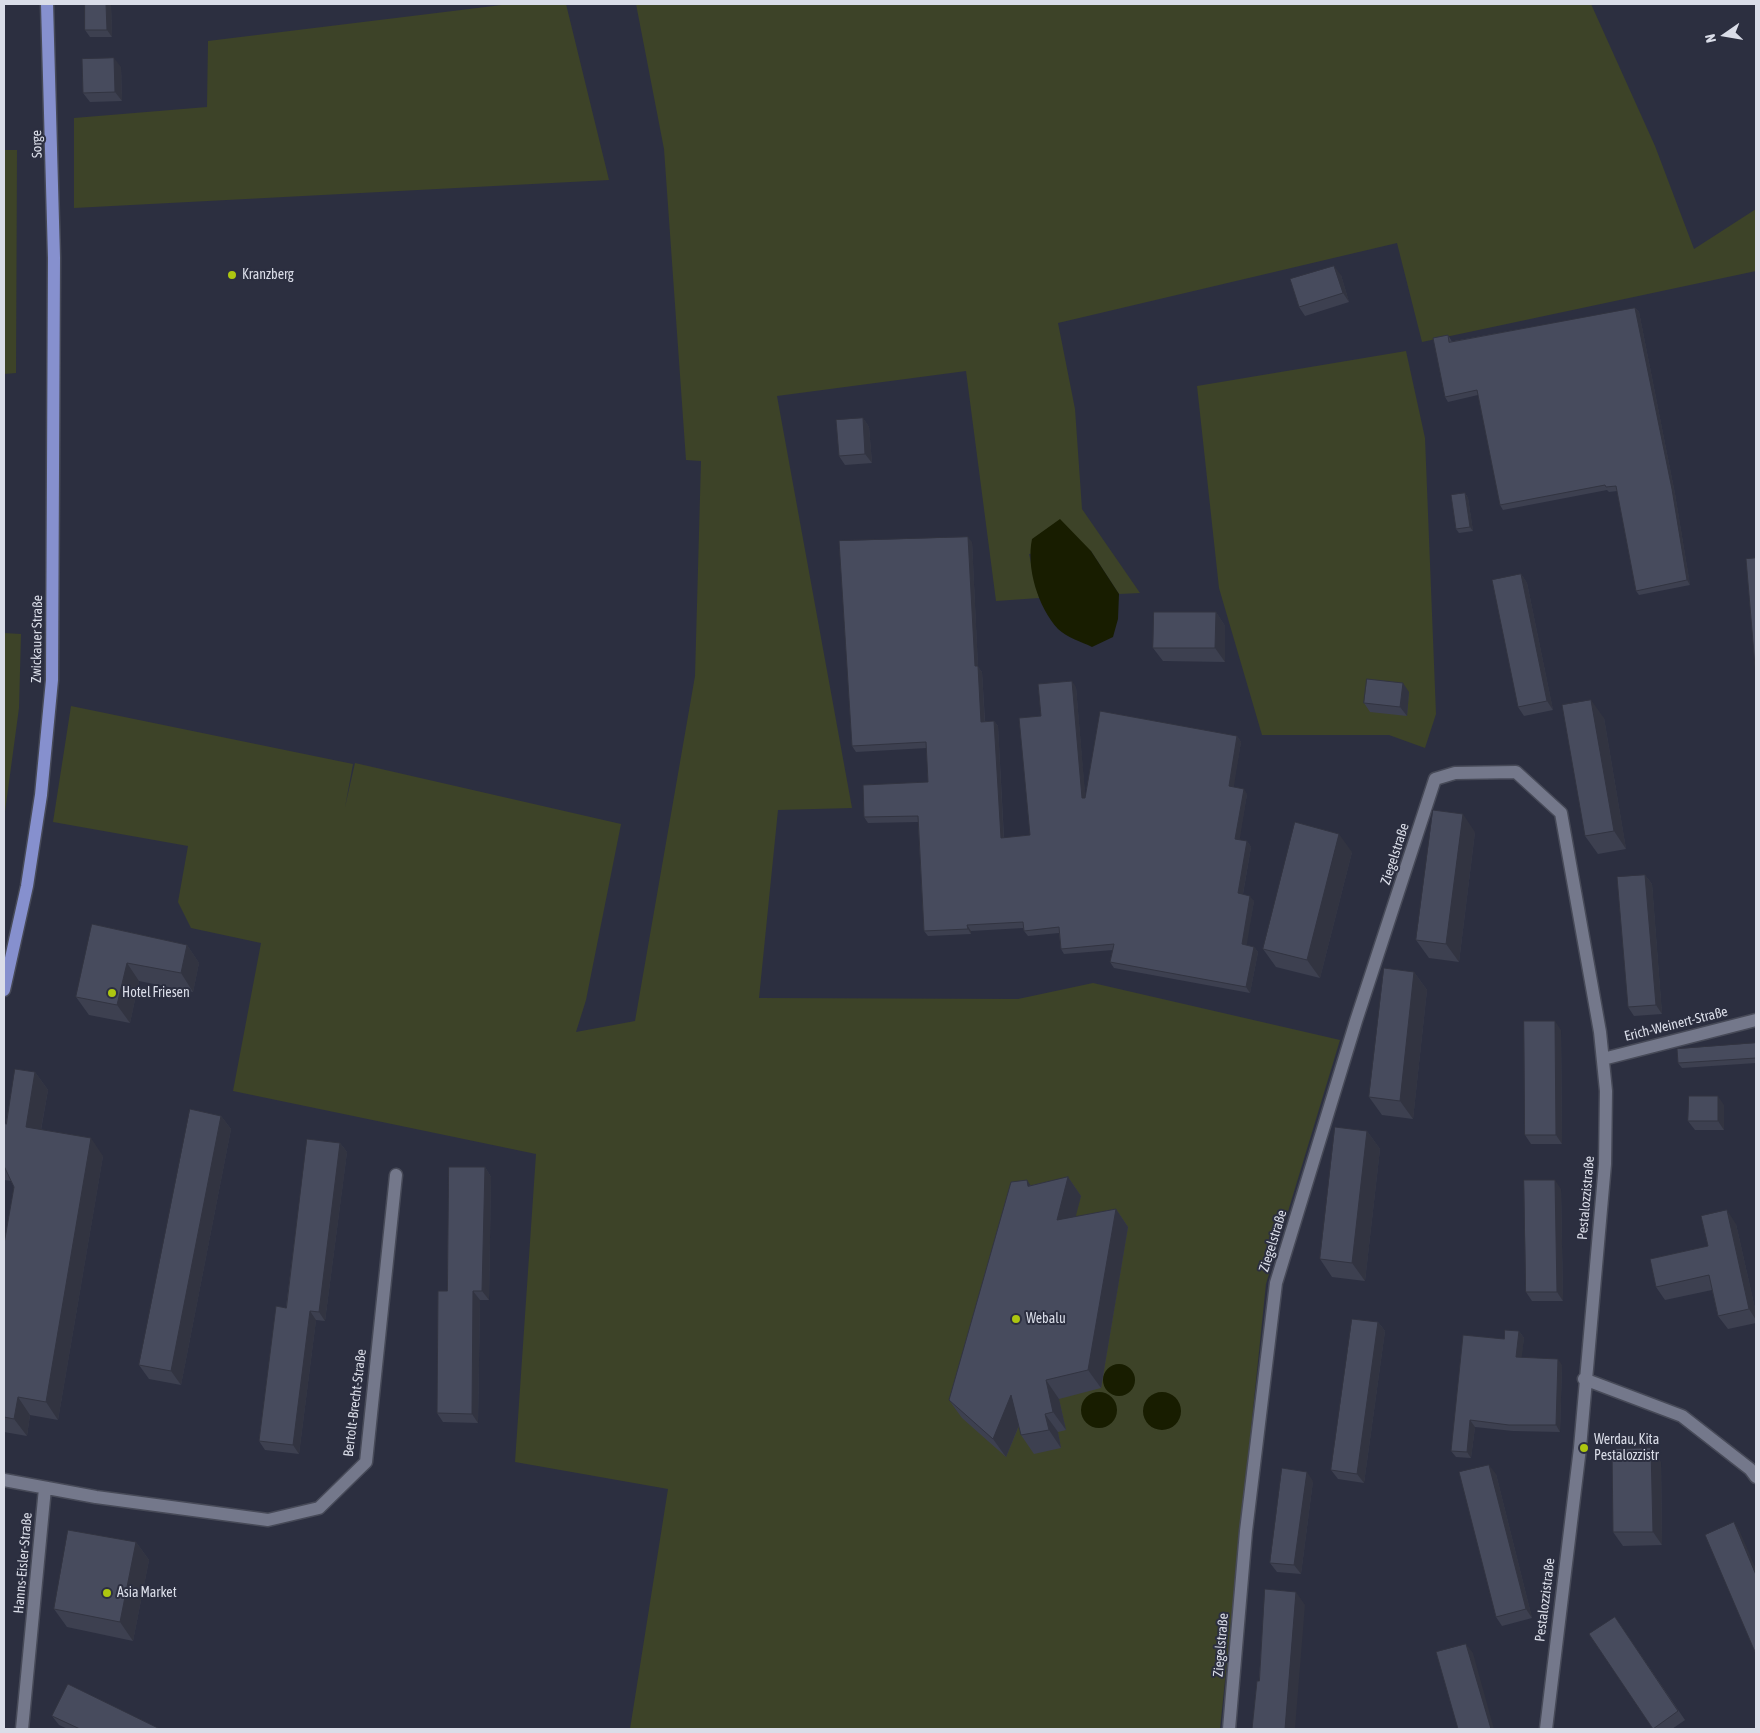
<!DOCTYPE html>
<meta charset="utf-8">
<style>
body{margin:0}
#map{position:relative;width:1760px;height:1733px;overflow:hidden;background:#2c2f40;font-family:"Asap Condensed",sans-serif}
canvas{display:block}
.frame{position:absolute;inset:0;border:5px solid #dadde8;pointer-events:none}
.north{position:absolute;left:1700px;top:10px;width:50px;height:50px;-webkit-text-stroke:4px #2c2f40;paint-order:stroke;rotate:257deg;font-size:14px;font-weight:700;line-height:20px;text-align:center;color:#dadde8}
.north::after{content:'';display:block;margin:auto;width:18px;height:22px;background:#dadde8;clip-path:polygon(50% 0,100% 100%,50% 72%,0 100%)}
</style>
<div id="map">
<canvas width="1760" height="1733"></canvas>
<div class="frame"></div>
<div class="north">N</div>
</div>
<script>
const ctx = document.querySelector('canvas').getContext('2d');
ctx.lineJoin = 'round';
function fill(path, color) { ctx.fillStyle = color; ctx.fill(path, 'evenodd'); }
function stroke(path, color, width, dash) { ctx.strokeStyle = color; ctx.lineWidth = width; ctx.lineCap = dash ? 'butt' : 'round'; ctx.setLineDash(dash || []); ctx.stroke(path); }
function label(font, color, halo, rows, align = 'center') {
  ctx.font = font + ' "Asap Condensed",sans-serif'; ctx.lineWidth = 4; ctx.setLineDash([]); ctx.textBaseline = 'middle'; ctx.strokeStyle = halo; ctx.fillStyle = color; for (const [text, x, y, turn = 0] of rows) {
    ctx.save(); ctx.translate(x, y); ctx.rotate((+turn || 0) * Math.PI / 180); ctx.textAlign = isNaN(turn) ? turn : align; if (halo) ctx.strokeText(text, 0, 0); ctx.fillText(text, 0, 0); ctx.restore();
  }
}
fill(new Path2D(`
 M510,4H566L609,180L74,208V118L207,107L208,41Z
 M636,4H1591L1655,146L1694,249L1756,209V271L1422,342L1397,243L1058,323L1075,409L1082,509L1140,593L1119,594L1091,551L1029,554L1039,598L996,601L966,371L777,396L852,808L778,810L759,998L1018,999L1093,983L1340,1040L1266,1284L1220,1729H630L668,1489L515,1462L536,1154L233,1091L261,943L191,928L178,902L188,846L53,822L71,706L353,764L345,807L355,763L621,824L586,1000L576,1032L635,1021L695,676L701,461L686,460L664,149Z
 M4,150H17L16,373L4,374Z
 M1406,351L1425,438L1436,714L1425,748L1389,735H1262L1219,588L1197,386Z
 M4,633L21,634L19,708L4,819Z`), '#3d4328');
fill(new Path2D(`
 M1060,519L1091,551L1119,594L1118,619L1113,637L1092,647C1082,642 1066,637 1058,629C1038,607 1026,568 1032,539Z
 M1103 1380a16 16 0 1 1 32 0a16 16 0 1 1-32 0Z
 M1081 1410a18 18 0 1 1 36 0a18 18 0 1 1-36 0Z
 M1143 1411a19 19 0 1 1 38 0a19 19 0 1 1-38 0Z`), '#181d00');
const street = new Path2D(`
 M1603,1059L1756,1020
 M1584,1379L1682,1416L1750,1469L1756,1477
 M4,1480L96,1497L268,1520L319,1508L366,1462L396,1175
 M22,1729L45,1488
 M1229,1729L1246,1531L1276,1283L1356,1021L1435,779L1455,773L1516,772L1561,813L1600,1032L1606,1091L1605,1164L1580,1448L1546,1729`);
const primary = new Path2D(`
 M4,990L27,886L41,795L52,680L54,258L47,4`);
stroke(street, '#474a58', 15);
stroke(primary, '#474a58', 15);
stroke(street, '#74788b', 12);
stroke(primary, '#8690ce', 12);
fill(new Path2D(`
 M85,4H111L112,37H90L85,30Z
 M121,67L122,101L90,102L83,93Z
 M1341,275L1349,302L1305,316L1299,307Z
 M1635,308L1639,312L1675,494L1690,585L1639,595L1636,591L1617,491L1609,492L1607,490L1503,510L1500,505L1478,395L1448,402L1445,397L1448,335L1451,340L1452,342Z
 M863,418L869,427L872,463L845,465L839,456Z
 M1465,493L1468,498L1473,531L1459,533L1456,529Z
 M972,542L978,667L982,672L985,721H994L998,726L1004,838L1030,835L1041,716L1076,687L1085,795L1237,736L1241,742L1233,787L1247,794L1239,840L1247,841L1251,847L1243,894L1254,901L1246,945L1254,947L1258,952L1250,993L1114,968L1110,962L1113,950L1064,954L1061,949L1059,933L1028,936L1024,931L1023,928L971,931V934L928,936L924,931L918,822L868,823L864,817L928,782L927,748L856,752L852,746Z
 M1521,574L1527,583L1553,710L1524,716L1518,707Z
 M1216,612L1225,626V662L1163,661L1153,648Z
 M1409,692L1407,716L1370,712L1364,703Z
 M1604,718L1626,849L1598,854L1585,836Z
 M1475,832L1459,962L1429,958L1416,940Z
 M1352,852L1320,978L1276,967L1263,949Z
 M1645,875L1652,884L1662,1014L1634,1016L1628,1007Z
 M92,924L187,945L199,963L193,992L139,981L130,1023L89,1015L76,997Z
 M1414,972L1427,990L1413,1119L1382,1115L1369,1097Z
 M1561,1030L1562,1144H1531L1525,1135Z
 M1756,1043V1063L1682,1068L1678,1063Z
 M35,1072L48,1090L41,1130L103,1156L58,1420L30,1415L27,1436L4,1432V1244L14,1187L11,1181L4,1180V1123L6,1124Z
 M1724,1105V1130H1695L1688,1121Z
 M221,1116L231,1129L181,1385L149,1379L139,1365Z
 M1367,1131L1380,1149L1365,1281L1332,1277L1320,1259Z
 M340,1143L347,1152L325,1321L316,1320L299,1454L265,1450L259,1441L286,1308Z
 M485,1167L491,1177L489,1300H480L478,1423L443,1422L437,1413Z
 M1068,1177L1081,1196L1075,1217L1116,1209L1128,1227L1101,1388L1059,1399L1066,1430L1058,1432L1061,1448L1034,1454L1021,1435L1019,1426L1006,1457L962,1418L949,1400L1031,1186Z
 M1561,1189L1563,1301H1532L1526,1292Z
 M1736,1224L1756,1313V1323L1728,1329L1718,1316L1712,1290L1665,1300L1656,1287Z
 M1378,1322L1385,1331L1364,1483L1338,1479L1331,1470Z
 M1519,1331L1524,1338L1521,1358L1562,1365L1560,1432L1513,1431L1475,1427L1471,1458L1456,1457L1451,1451L1504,1339Z
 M1661,1462L1662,1545L1623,1546L1613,1532Z
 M1496,1474L1532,1618L1502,1626L1496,1617Z
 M1313,1481L1301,1574L1277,1572L1270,1563Z
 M136,1542L149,1560L133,1641L67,1627L54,1609Z
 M1615,1617L1685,1720L1672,1729H1653L1589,1634Z
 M52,1716L160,1729H68L59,1725Z`), '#3d4050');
fill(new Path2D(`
 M106,4H111L112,37L107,30Z
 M114,58L121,67L122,101L115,92Z
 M1334,266L1341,275L1349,302L1343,293Z
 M1635,308L1639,312L1675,494L1690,585L1687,580Z
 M863,418L869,427L872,463L865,454Z
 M1465,493L1468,498L1473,531L1470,527Z
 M968,537L972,542L978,667L982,672L985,727L981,722L975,666Z
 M1521,574L1527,583L1553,710L1547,701Z
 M1216,612L1225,626V662L1215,648Z
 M1072,681L1076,687L1086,803L1082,798Z
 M1403,683L1409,692L1407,716L1400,707Z
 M1591,700L1604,718L1626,849L1614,831Z
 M994,721L998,726L1004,844L1001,838Z
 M1237,736L1241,742L1233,792L1229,786Z
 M1244,789L1247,794L1239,844L1235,839Z
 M1463,814L1475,832L1459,962L1446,944Z
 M1339,834L1352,852L1320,978L1307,960Z
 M1247,841L1251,847L1242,899L1238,893Z
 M1645,875L1652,884L1662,1014L1656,1005Z
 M1250,896L1254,901L1246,950L1242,944Z
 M967,925L971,931V934L968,929Z
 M187,945L199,963L193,992L181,973Z
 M1254,947L1258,952L1250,993L1246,987Z
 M127,963L139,981L130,1023L117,1005Z
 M1414,972L1427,990L1413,1119L1400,1101Z
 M1555,1021L1561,1030L1562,1144L1556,1135Z
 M35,1072L48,1090L38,1145L26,1127Z
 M1718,1096L1724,1105V1130L1718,1121Z
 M221,1116L231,1129L181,1385L171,1371Z
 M1367,1131L1380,1149L1365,1281L1352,1263Z
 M91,1138L103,1156L58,1420L46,1402Z
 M340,1143L347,1152L325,1321L319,1312Z
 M485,1167L491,1177L489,1300L482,1291Z
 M1068,1177L1081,1196L1070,1239L1057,1220Z
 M1027,1180L1039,1198L1028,1186Z
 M1555,1180L1561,1189L1563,1301L1557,1292Z
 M1116,1209L1128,1227L1101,1388L1088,1370Z
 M1727,1210L1736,1224L1756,1313V1320L1749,1309Z
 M473,1291L480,1300L478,1423L472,1414Z
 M310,1311L316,1320L299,1454L293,1445Z
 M1378,1322L1385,1331L1364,1483L1357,1474Z
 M1519,1331L1524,1338L1521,1364L1516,1357Z
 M1558,1359L1562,1365L1560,1432L1556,1425Z
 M1046,1380L1059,1399L1066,1430L1053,1412Z
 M1011,1395L1024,1413L1006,1457L993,1439Z
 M18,1397L30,1415L27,1436L14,1419Z
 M1045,1414L1058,1432L1061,1448L1049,1430Z
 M1470,1420L1475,1427L1471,1458L1467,1452Z
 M1651,1448L1661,1462L1662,1545L1653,1532Z
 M1489,1465L1496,1474L1532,1618L1526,1609Z
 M1307,1472L1313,1481L1301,1574L1294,1565Z
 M1734,1522L1740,1532L1756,1569V1575Z
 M136,1542L149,1560L133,1641L120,1622Z
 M1296,1592L1305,1605L1295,1729H1285Z
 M1466,1644L1473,1653L1494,1729H1491Z`), '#323441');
const building = new Path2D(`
 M85,4H106L107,30H85Z
 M114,58L115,92L83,93L82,59Z
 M1334,266L1343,293L1299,307L1290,279Z
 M1635,308L1672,489L1687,580L1636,591L1616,486L1606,487L1605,485L1500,505L1477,390L1445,397L1433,338L1448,335L1449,342Z
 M863,418L865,454L839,456L836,420Z
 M1465,493L1470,527L1456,529L1451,495Z
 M968,537L975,666H978L981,722L994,721L1001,838L1030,835L1019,718L1041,716L1038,684L1072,681L1082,798H1085L1100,711L1237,736L1229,786L1244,789L1235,839L1247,841L1238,893L1250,896L1242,944L1254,947L1246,987L1110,962L1114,944L1061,949L1059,927L1024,931L1023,922L967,925L968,929L924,931L918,816L864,817L863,785L928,782L926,742L852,746L839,541Z
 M1756,558V678L1746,559Z
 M1521,574L1547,701L1518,707L1492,580Z
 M1154,612H1216L1215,648H1153Z
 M1367,679L1403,683L1400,707L1364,703Z
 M1591,700L1614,831L1585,836L1562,705Z
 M1433,810L1463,814L1446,944L1416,940Z
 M1295,822L1339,834L1307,960L1263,949Z
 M1645,875L1656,1005L1628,1007L1617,877Z
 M92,924L187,945L181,973L127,963L117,1005L76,997Z
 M1384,968L1414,972L1400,1101L1369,1097Z
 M1524,1021H1555L1556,1135H1525Z
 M1756,1043V1058L1678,1063L1677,1049Z
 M15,1069L35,1072L26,1127L91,1138L46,1402L18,1397L14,1419L4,1417V1244L14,1187L4,1166V1123L6,1124Z
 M1689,1096H1718V1121H1688Z
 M190,1109L221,1116L171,1371L139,1365Z
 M1335,1127L1367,1131L1352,1263L1320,1259Z
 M307,1139L340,1143L319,1312L310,1311L293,1445L259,1441L276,1306L286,1308Z
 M449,1167H485L482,1291H473L472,1414L437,1413L438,1291H447Z
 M1068,1177L1057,1220L1116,1209L1088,1370L1046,1380L1053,1412L1045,1414L1049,1430L1021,1435L1011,1395L993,1439L949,1400L1011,1182L1027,1180L1028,1186Z
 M1524,1180H1555L1557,1292H1526Z
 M1727,1210L1749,1309L1718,1316L1709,1275L1656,1287L1650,1259L1708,1246L1701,1216Z
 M1352,1319L1378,1322L1357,1474L1331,1470Z
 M1505,1330L1519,1331L1516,1357L1558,1359L1556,1425H1509L1470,1420L1467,1452L1451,1451L1463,1335L1504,1339Z
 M1651,1448L1653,1532H1613L1612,1449Z
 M1489,1465L1526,1609L1496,1617L1459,1472Z
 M1282,1468L1307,1472L1294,1565L1270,1563Z
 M1734,1522L1756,1575V1651L1755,1652L1705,1535Z
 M68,1530L136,1542L120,1622L54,1609Z
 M1265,1589L1296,1592L1285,1729H1252L1257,1681H1259Z
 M1615,1617L1678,1711L1653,1729L1589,1634Z
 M1466,1644L1491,1729H1458L1436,1652Z
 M68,1684L160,1729H80L52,1716Z`);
fill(building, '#474b5d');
stroke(building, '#323441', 1);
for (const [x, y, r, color] of [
 [232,275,5,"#adc610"],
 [112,993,5,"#adc610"],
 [1016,1319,5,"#adc610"],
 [1584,1448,5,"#adc610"],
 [107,1593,5,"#adc610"]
]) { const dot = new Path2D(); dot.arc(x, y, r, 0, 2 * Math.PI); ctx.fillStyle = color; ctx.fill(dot); stroke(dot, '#2c2f40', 2); }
label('14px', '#dadde8', '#2c2f40', [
 ["Sorge",37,144,-91],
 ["Zwickauer Straße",37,639,-89],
 ["Ziegelstraße",1395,854,-72],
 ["Erich-Weinert-Straße",1676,1024,-14],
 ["Pestalozzistraße",1586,1198,-85],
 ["Ziegelstraße",1273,1241,-73],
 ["Bertolt-Brecht-Straße",355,1403,-83],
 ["Hanns-Eisler-Straße",23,1563,-85],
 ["Pestalozzistraße",1545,1600,-83],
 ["Ziegelstraße",1221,1645,-85]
]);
label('14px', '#dadde8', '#2c2f40', [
 ["Kranzberg",242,275],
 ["Hotel Friesen",122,993],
 ["Webalu",1026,1319],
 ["Werdau, Kita",1594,1440],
 ["Pestalozzistr",1594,1456],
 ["Asia Market",117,1593]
], 'left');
</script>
